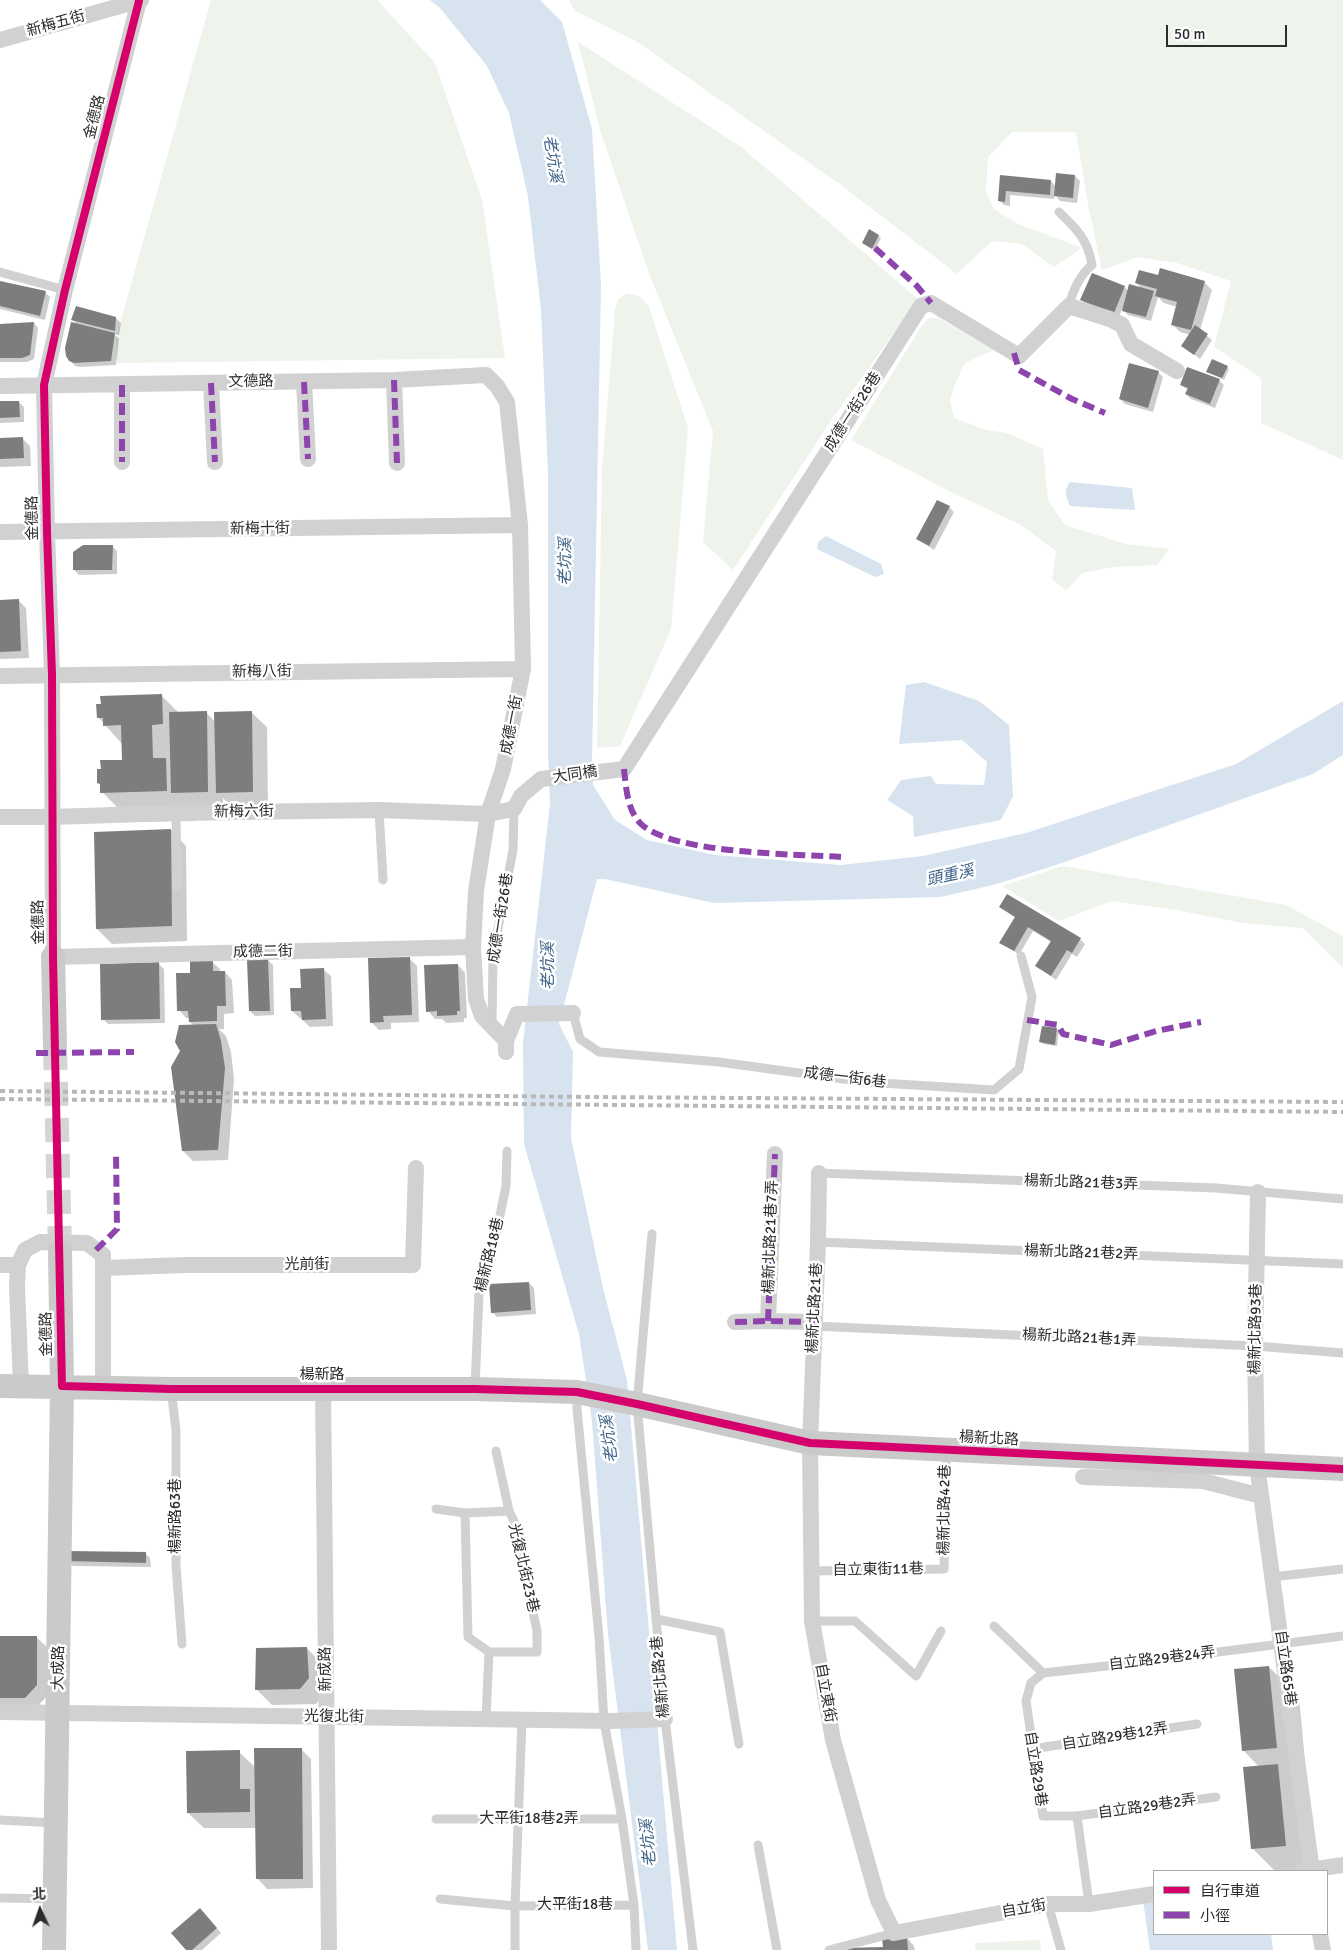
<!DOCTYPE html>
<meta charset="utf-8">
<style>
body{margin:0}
#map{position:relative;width:1343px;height:1950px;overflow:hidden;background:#fff;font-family:Signika,"Noto Sans TC",sans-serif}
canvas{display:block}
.legend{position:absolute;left:1153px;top:1870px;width:175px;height:65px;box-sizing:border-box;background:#fff;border:1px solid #ababab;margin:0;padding:6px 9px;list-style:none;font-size:15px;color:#2c2c2c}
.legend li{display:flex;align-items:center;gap:10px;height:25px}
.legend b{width:25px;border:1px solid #ababab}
.north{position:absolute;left:15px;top:1885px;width:50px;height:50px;-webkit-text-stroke:4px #fff;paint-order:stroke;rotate:357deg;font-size:14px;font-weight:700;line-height:20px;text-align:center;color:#2c2c2c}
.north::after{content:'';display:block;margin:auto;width:18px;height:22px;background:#2c2c2c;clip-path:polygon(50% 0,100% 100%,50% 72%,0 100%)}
.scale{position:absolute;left:1166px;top:25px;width:121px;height:22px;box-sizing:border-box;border:2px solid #2c2c2c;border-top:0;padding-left:6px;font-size:15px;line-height:18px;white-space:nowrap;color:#2c2c2c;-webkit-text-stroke:4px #fff;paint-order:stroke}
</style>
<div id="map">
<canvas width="1343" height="1950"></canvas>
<ul class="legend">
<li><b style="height:6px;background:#d6006c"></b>自行車道</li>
<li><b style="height:6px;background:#8e44ad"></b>小徑</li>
</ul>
<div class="north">北</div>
<div class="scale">50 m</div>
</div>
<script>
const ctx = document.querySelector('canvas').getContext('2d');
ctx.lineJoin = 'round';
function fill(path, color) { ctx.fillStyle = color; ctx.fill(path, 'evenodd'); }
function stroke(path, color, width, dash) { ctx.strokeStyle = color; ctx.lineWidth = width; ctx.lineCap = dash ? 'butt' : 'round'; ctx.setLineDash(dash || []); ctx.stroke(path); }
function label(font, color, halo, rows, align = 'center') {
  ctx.font = font + ' Signika,"Noto Sans TC",sans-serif'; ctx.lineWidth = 5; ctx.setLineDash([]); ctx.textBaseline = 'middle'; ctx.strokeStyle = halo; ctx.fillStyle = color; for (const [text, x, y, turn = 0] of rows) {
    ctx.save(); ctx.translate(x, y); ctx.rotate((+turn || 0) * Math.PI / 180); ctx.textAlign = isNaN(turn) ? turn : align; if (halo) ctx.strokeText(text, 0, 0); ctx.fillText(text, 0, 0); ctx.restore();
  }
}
fill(new Path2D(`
 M211,0H377L435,63L482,200L505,358L117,363L116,338Z
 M569,0H1343V460L1261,423V378L1214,347L1231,281L1177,263L1138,257L1102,270L1088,205L1076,132H1012L988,157L986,192L994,209L1016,223L1082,248L1054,267L1022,244L992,241L957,274L841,185L636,41L575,11Z
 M578,42L740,146L918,299L830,422L733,570L703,542L713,431L650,276L600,130Z
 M627,293L641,297L649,307L688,428L671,629L620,746L597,748L602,471L615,309L618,299Z
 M929,318H938L994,350L965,363L955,384L950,400L954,418L986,430L1007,433L1043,449L1048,500L1065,525L1126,544L1169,549L1157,565L1114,567L1082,573L1066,591L1052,579L1056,551L1021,525L951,492L851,440L921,327Z
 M1063,866L1286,905L1343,936V968L1303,928L1243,923L1176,910L1112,901L1059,921L1002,886Z
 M1040,1940L1041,1950H975V1943Z`), '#eef3eb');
fill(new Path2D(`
 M430,0H540L562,22L592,129L601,284L592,763L593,785L615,820L647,840L715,855L841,865L923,856L1026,833L1236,764L1343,701V755L1313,774L1062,863L997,884L941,897L714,903L605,879H597L559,1024L573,1052L571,1138L603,1288L627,1380L677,1950H648L608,1634L592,1421L579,1334L524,1144L523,1043L550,804L548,753V473L541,310L528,196L509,113L487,66L440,8Z
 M1070,482L1132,488L1135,510L1070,506C1066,496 1063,492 1070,482Z
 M826,536L881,564L884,574L875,577L817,549L818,542Z
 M924,682L979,701L1009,725L1013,796L1001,820L914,837L913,816L887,800L901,780L931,776L936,784L984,785L987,762L962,740L899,744L906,685Z
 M1154,1890V1934H1271L1273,1950H1150L1142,1893Z`), '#d7e4f0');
fill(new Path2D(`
 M1075,176L1080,181L1077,203L1060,201L1055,195L1054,199L1010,195V206L1004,205L999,200L1001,177L1051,181L1056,187Z
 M879,236L881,238L875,250L866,245Z
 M1158,277L1204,282L1212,290L1200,330L1212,340L1200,359L1183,346L1190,335L1180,332L1172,324L1177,307L1164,303L1158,297L1151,321L1128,315L1122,309L1119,317L1087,305L1082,300L1124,287L1129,291L1142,289L1136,283Z
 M0,282L45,292L50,297L45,320L0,309Z
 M116,318L121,323L119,335L114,334L119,339L116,365L80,367L75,366L70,360L77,325L73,320Z
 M34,323L38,328L34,359L27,362H0V325Z
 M1227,367L1229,369L1224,380L1208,372Z
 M1158,372L1163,377L1153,412L1125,404L1120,399Z
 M1219,380L1224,385L1215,408L1191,399L1186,394L1188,390L1181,385Z
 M19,402L24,407V422L0,423V403Z
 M22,438L30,446L31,466L0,467V439Z
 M949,507L954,512L934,550L918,539Z
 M112,546L117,551V574L79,575L74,570Z
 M18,600L26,608L29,658L0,659V601Z
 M161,695L179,713L206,712L215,722L251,712L267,727L268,807L233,808L223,798V807L196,808V821L132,822L102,792L101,786L99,783L123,761L122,744L98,717Z
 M171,830L186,846L187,941L112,944L97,929Z
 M1001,907L1080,939L1085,944L1077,957L1072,954L1056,980L1037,966L1051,942L1033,931L1019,955L1001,942L1016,918Z
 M409,958L417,966L419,1022L391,1023V1029L379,1030L371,1022Z
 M268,960L273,965L274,1015L255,1016L250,1011Z
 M212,962L220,969V972H225L232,980L234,1013L224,1014V1029H219L226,1036L231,1052L234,1079L228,1160L193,1161L183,1151L194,1026L190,1022V1018H186L179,1010L192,974Z
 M159,964L164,969L165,1023L108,1024L103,1019Z
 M458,965L465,973L467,1018H464V1022L446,1023L442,1019H435L428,1011Z
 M323,969L331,976L333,1026L310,1027L292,1011L303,989Z
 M1057,1029L1059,1031L1057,1046L1043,1044L1041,1042Z
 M529,1283L534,1288L536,1314L497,1317L492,1312Z
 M145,1553L150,1558L151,1567L73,1566L68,1561Z
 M0,1637H36L47,1647V1696L36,1708H0Z
 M307,1648L322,1664L324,1694L316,1704L272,1705L257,1690Z
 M1269,1667L1299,1697L1315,1871H1275L1252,1848L1259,1767L1243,1750Z
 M301,1749L311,1759L313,1888L267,1889L257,1878L256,1828H204L188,1813L239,1752L256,1768Z
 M204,1914L221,1933L202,1950H187Z
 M907,1938L914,1946L915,1950H845L884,1948Z`), '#0003');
fill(new Path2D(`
 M1056,173L1075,175L1073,198L1054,196Z
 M1000,175L1051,180L1050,195L1006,191L1005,202L998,201Z
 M869,229L879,235L872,249L862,243Z
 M1160,268L1205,281L1191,330L1171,325L1177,302L1155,296L1157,289L1135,283L1139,270L1158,275Z
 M1092,273L1125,286L1114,313L1080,300Z
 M0,281L46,291L40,316L0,306Z
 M1129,284L1154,291L1146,317L1122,311Z
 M76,306L116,317L115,331L71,320Z
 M34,322L30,355L22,358H0V324Z
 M71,322L115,333L111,361L74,363L69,361L66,356L65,348Z
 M1195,325L1208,334L1194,355L1181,346Z
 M1212,359L1228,366L1222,378L1206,372Z
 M1129,363L1159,371L1148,408L1119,399Z
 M1187,367L1220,379L1210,404L1185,394L1188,388L1180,385Z
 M0,401H19L20,417L0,418Z
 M23,437L24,458L0,459V438Z
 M937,500L950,506L929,546L916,539Z
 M83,545H113L112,570H73V552Z
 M19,599L21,651L0,652V600Z
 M162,694L163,724L152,725L153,758H166L167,791L100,793V784L97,783V769H101L100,760H122L121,725L103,726V718H97L96,704H101L100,696Z
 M207,711L208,792L171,793L169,712Z
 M252,711L253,792L216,793L214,712Z
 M171,829L172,926L96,929L94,832Z
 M1007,894L1081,938L1072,953L1067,950L1051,976L1035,966L1051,941L1028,927L1014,951L999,943L1015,917L999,907Z
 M410,957L412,1015L383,1016L384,1022L370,1023L368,958Z
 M268,959L270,1011H249L247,960Z
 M213,960V971H225L226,1006H217V1021L189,1022L188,1011H177L176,973H190V961Z
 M159,962L160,1019L101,1020L100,964Z
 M458,964L460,1011H457V1015L437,1016V1011L426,1012L424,965Z
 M324,968L326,1019L302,1020L301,1011H291L290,988H301L300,969Z
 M216,1024L221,1041L225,1068L218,1150L182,1151L171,1067L180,1051L175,1042L179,1025Z
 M1042,1026L1057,1028L1055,1045L1039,1042Z
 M529,1282L531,1310L491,1313L489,1284Z
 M67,1551L146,1552V1563L67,1561Z
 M0,1636H37V1685L25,1698H0Z
 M307,1647L309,1678L300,1689L255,1690L256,1648Z
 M1269,1666L1277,1748L1242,1751L1234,1669Z
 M254,1748H302L303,1879H256Z
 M240,1750V1789H250V1812L187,1813L186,1751Z
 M1278,1764L1286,1846L1251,1849L1243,1767Z
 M200,1908L217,1928L192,1950H186L171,1933Z
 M907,1937L908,1950H844V1948L883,1947L882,1938Z`), '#7d7d7d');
stroke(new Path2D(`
 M55,1046L60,1251`), '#d5d5d5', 24, [24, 12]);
stroke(new Path2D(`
 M1059,212C1077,229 1088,240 1092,265C1080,275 1073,290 1069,306
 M0,272L65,290
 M379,810L383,880
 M176,813L177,886
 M573,1013L580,1039L599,1052L719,1062L865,1082L994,1090L1019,1069L1032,997L1021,956
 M492,1025L493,955L513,850L514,809
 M819,1173L1216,1188L1343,1199
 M652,1234L637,1404L665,1719L693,1950
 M818,1242L1343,1264
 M814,1326L1255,1346L1343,1353
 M475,1387L479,1294L488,1274L506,1186L507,1151
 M171,1389L176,1430V1566L182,1644
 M577,1394V1409L599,1637L604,1721L622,1819L634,1905L636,1950
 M496,1451L509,1511
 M436,1509L465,1513
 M813,1571L944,1569L946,1451
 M1272,1577L1343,1569
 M656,1619L720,1632L739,1744
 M812,1621H855L916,1676L941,1631
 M994,1626L1043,1673L1031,1683L1026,1701L1043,1816H1077L1089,1904
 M1043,1673L1125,1664L1343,1636
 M486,1719L489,1652H537V1631L514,1521L509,1511L465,1513L468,1637L489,1652
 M1032,1749L1197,1724
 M1077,1816L1216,1797
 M436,1819H622
 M0,1820L55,1823
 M758,1845L777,1950
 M0,1898L55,1899
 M440,1899L515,1906L634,1905
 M1048,1904L1061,1950
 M515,1950V1906L522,1720
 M829,1950L894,1933`), '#d1d1d1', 9);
stroke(new Path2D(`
 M139,1L65,290L44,385L47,532L52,675L53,957L473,947
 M0,40L141,0
 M394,380L397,463
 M304,382L308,459
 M211,383L215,462
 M122,385V462
 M0,386L394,380L486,375L497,386L507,402L520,525L523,669L503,769L488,814L476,891L473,947L476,999L482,1016L506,1041V1052
 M0,532L520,525
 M0,676L523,669
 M0,817H51L176,813L379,810L488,814L514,809L521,796L541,779L624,769L921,306L931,303L1019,356L1069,306L1110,319L1122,325L1131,344L1177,371
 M506,1041L517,1014L573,1013
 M819,1173L818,1242L810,1443L812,1621L833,1740L878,1900L894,1933L1048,1904H1089L1154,1894
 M1258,1192L1255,1346L1257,1465L1312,1871
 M0,1265H18
 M103,1268L184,1265H413L416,1168
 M768,1321L775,1154
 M735,1322L768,1321L815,1322
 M21,1386L17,1287L18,1265L25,1250L40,1242L87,1243L103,1255V1386
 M323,1389L329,1950
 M1083,1477L1203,1481L1261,1496
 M0,1712L610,1721L665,1719
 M1303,1871L1343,1865
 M1320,1934L1323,1950`), '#d1d1d1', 16);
stroke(new Path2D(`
 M53,957L55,1046
 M0,1386L171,1389H475L577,1392L637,1404L810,1443L1343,1469
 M54,1950L62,1386L60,1251`), '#cacaca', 24);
stroke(new Path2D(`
 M0,1091L593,1097L1343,1102
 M0,1099L1343,1112`), '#b8b8b8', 4, [5, 4]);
stroke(new Path2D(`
 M875,248L917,286L931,303
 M1014,353L1019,370L1072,399L1105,413
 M394,380L397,463
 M304,382L308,459
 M211,383L215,462
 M122,385V462
 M624,769C626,787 627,809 640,823C670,854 796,854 841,857
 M1027,1020L1058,1025L1063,1034L1111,1045L1156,1031L1201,1022
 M36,1053L134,1052
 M96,1250L117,1229L116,1152
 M768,1321L775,1154
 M735,1322L768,1321L815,1322`), '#8e44ad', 6, [12, 6]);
stroke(new Path2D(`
 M139,1L65,290L44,385L47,532L52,675L53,957L62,1386L171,1389H475L577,1392L637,1404L810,1443L1343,1469`), '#d6006c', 8);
label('15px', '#2c2c2c', '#fff', [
 ["新梅五街",56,24,-16],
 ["金德路",95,117,-76],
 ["文德路",251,382,-1],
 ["成德一街26巷",853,412,-57],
 ["金德路",33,518,-91],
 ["新梅十街",260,529,-1],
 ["新梅八街",262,672,-1],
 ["成德一街",512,725,-79],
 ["大同橋",575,775,-8],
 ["新梅六街",244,812,-1],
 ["成德一街26巷",501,918,-81],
 ["金德路",39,922,-91],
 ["成德二街",263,952,-1],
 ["成德一街6巷",845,1078,7],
 ["楊新北路21巷3弄",1081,1183,2],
 ["楊新北路21巷7弄",771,1237,-88],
 ["楊新北路21巷2弄",1081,1253,2],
 ["楊新路18巷",490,1255,-76],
 ["光前街",307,1265],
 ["楊新北路21巷",815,1308,-87],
 ["楊新北路93巷",1256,1329,-89],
 ["金德路",47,1334,-91],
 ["楊新北路21巷1弄",1079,1338,3],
 ["楊新路",322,1375],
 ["楊新北路",989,1439,3],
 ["楊新北路42巷",945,1510,-89],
 ["楊新路63巷",176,1516,-90],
 ["光復北街23巷",523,1568,77],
 ["自立東街11巷",878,1570,-1],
 ["自立路29巷24弄",1162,1659,-7],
 ["大成路",59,1668,-89],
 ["自立路65巷",1285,1668,82],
 ["新成路",326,1669,-91],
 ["楊新北路2巷",661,1677,-95],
 ["自立東街",825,1693,80],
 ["光復北街",334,1717,1],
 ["自立路29巷12弄",1115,1737,-9],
 ["自立路29巷",1035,1769,81],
 ["自立路29巷2弄",1147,1807,-8],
 ["大平街18巷2弄",529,1819],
 ["大平街18巷",575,1905],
 ["自立街",1024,1909,-10]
]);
label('italic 16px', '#3f6489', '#fff', [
 ["老坑溪",552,159,81],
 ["老坑溪",566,562,-89],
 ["頭重溪",950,876,-12],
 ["老坑溪",549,966,-90],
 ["老坑溪",610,1439,-97],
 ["老坑溪",649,1843,-95]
]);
</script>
